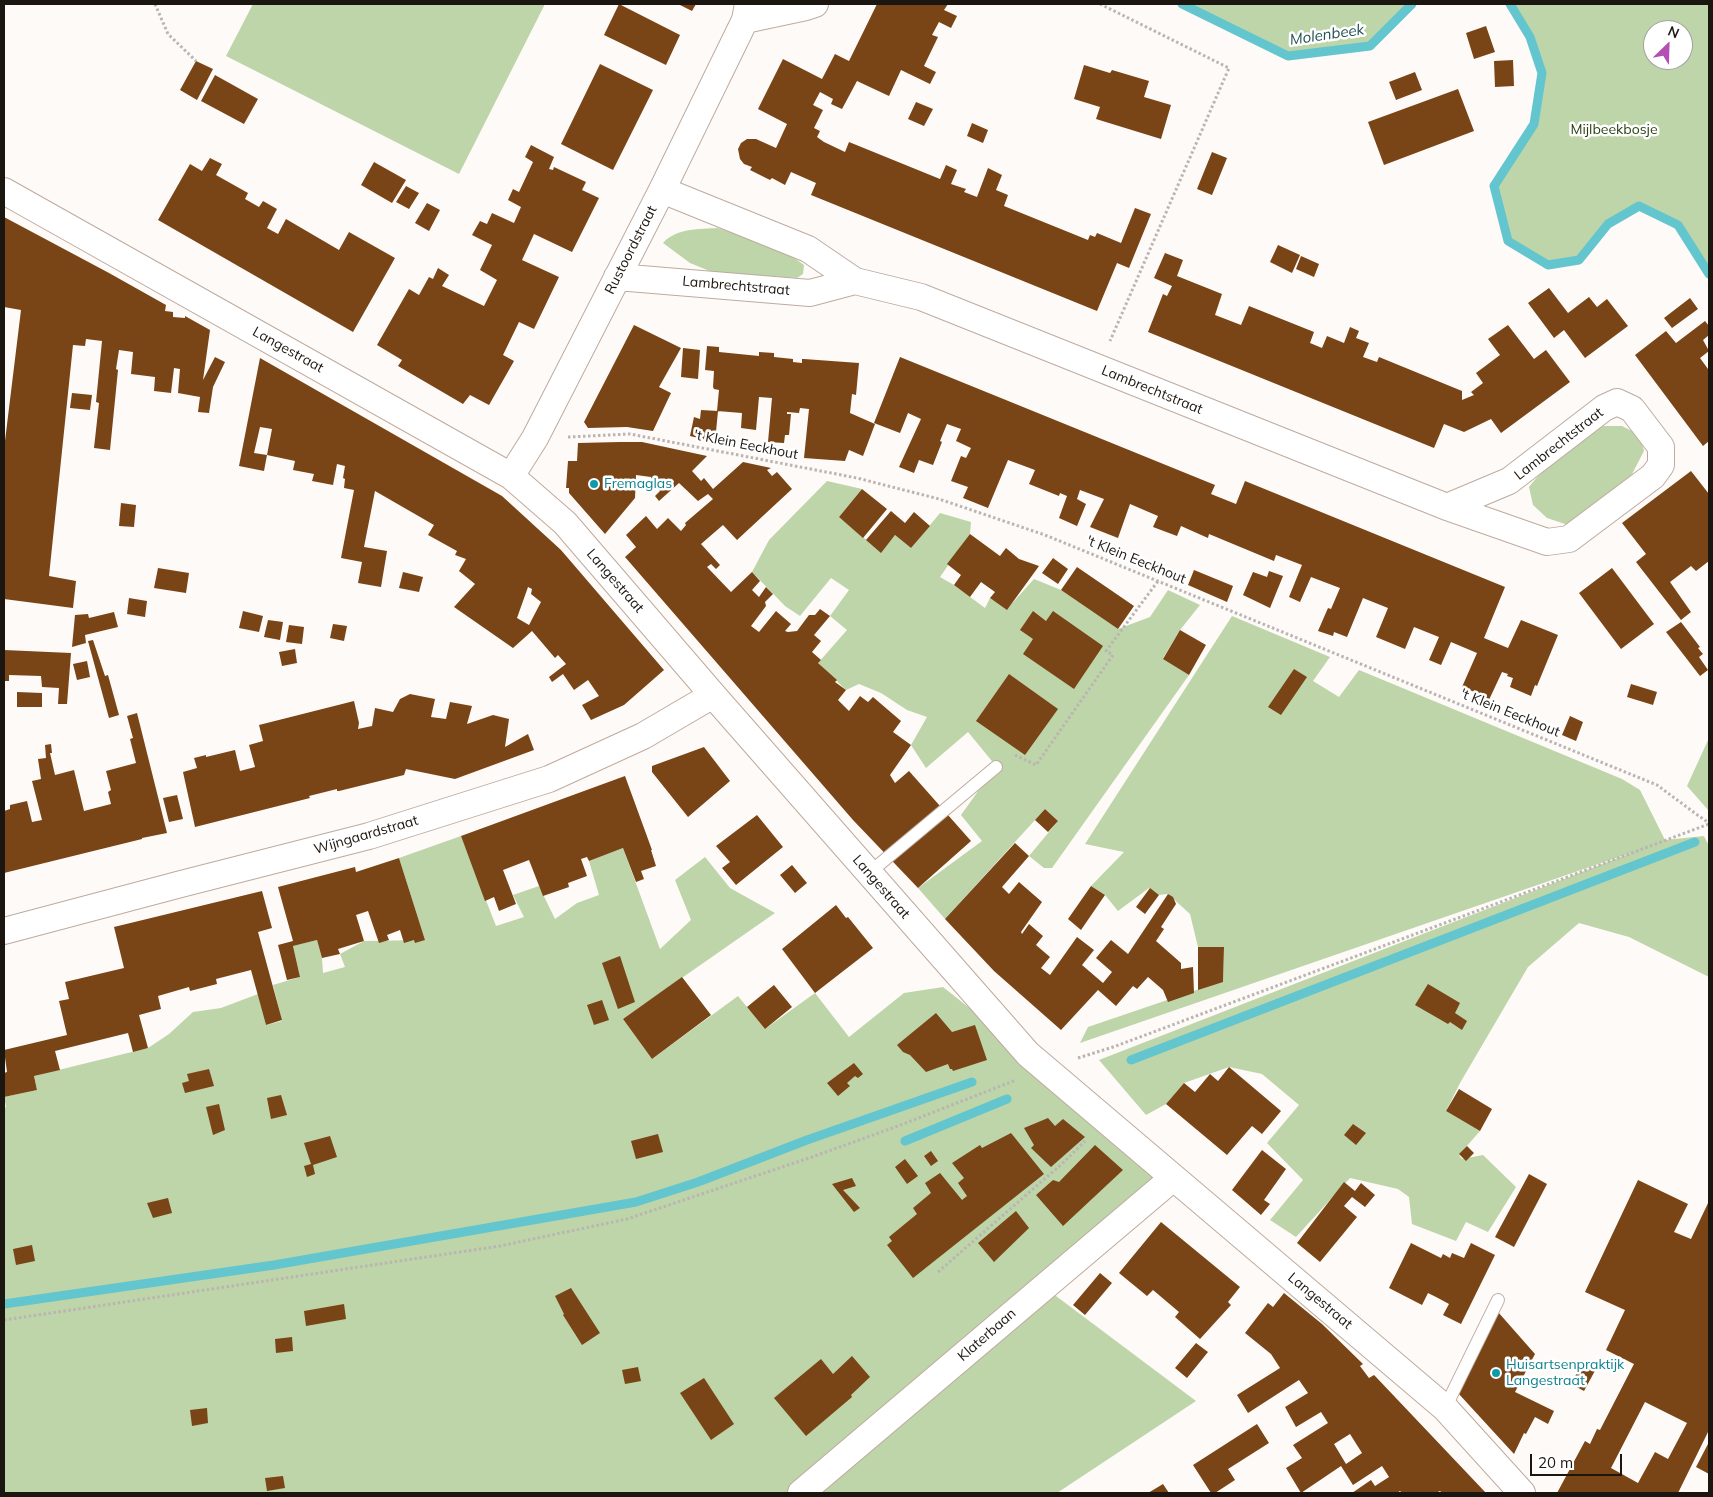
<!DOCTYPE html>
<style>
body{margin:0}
#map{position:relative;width:1713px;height:1497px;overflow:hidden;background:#fefaf7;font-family:Mulish,sans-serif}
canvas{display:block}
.frame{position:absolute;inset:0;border:5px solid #1c1611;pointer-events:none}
.north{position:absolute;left:1643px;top:20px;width:50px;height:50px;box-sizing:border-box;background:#fff;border:1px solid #a4a2a0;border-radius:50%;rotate:24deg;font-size:14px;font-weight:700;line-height:20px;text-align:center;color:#1c1611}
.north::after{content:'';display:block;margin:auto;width:18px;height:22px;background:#b44fb5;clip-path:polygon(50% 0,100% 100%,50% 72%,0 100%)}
.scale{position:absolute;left:1530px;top:1454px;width:92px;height:22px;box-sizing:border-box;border:2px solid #1c1611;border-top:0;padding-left:6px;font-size:15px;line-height:18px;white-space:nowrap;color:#1c1611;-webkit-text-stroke:4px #fff;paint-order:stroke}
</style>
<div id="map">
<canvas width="1713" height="1497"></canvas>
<div class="frame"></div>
<div class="north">N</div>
<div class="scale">20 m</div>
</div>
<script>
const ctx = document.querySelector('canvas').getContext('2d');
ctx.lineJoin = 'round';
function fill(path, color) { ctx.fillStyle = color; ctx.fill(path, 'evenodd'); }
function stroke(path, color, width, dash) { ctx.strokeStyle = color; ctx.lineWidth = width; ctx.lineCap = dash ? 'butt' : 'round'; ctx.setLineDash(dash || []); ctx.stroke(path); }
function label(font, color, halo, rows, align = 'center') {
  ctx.font = font + ' Mulish,sans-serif'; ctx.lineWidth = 5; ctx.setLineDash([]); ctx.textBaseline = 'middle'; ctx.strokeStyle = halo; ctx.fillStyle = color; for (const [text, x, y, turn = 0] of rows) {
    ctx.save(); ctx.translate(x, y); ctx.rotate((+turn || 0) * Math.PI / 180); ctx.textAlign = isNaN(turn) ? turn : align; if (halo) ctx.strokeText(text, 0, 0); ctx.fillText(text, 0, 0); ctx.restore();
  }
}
fill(new Path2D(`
 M253,4H545L459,174L226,56Z
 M1182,4H1412L1370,46L1288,56Z
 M1510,4H1709V274L1678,225L1639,206L1608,224L1579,260L1548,265L1508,241L1494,186L1534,124L1542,73L1530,37ZM1653,30H1683V60H1653Z
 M718,228C744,237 784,248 804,265L803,274L797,278L712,272L690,263L663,243C676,228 700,229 718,228Z
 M1603,426H1622L1640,435L1644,451L1630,478L1568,525L1547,518L1533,505L1529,487C1547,464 1577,440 1603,426Z
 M827,481L862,489L839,517L881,552L895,535L911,548L940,513L971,522L970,534L940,577L954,585L985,608L990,598L1007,609L1034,579L1061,590L1118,629L1150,617L1168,590L1200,605L1180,630L1163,658L1189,675L1052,868H1044L1029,856L1058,821L1045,809L945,919L918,888L982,841L961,815L996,766L968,732L926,768L911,745L927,717L907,710L881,693L859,684L846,690L818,663L847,630L830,616L849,590L831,578L800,616L785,606L752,572L769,540Z
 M1232,616L1330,657L1313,681L1339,697L1359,670L1622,779L1640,790L1665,840L1704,836L1709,846V977L1629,937L1579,923L1528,967L1460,1083L1446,1111L1480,1131L1459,1155L1462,1159L1483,1155L1516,1187L1488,1232L1466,1222L1456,1241L1412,1224L1409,1197L1398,1189L1350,1178L1296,1237L1270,1220L1303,1180L1267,1143L1299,1105L1262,1074L1229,1067L1184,1083L1166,1104L1146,1115L1099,1060L1636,851L1080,1043L1088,1027L1223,981L1224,947H1198L1190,914L1168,894L1159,895L1149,888L1118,911L1105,895L1091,886L1124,852L1085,844Z
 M1709,738V811L1687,786Z
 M461,836L496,926L524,917L513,895L539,886L555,919L577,903L599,895L589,861L623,848L660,949L691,920L675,880L705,857L730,888L775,913L623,1019L652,1059L738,996L765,1029L815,993L849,1037L904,993L943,987L1045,1068L1173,1178L1044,1287L1196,1401L1057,1493H4V1108L6,1107L4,1097L37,1090L34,1076L148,1048L169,1034L193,1012L221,1008L258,994L266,1025L282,1021L273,985L300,977L293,946L317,940L322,958L323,973L345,967L340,954L364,941L425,940L399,858Z`), '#bdd5a9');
stroke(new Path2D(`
 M1182,4L1288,56L1370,46L1412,4
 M1510,4L1530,37L1542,73L1534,124L1494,186L1508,241L1548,265L1579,260L1608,224L1639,206L1678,225L1709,274
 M1131,1060L1695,842
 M905,1141L1007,1099
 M4,1304L274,1265L636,1202L698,1182L807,1140L972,1082`), '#63c5ce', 9);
fill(new Path2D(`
 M619,4L680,35L666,65L604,35Z
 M678,4H696L692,11Z
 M877,4H948L944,10L957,16L951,28L939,22L932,35L938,37L924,66L936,72L930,84L901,70L889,96L857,81L842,109L831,104L833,99L820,92L813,105L823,110L814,128L820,131L817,137L824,142L845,152L849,142L940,179L946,165L957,170L951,184L966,189L964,192L977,197L988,168L1002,175L996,190L1008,195L1004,206L1088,240L1090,235L1095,237L1097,233L1121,243L1135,208L1151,214L1129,268L1117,263L1097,311L811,195L816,183L791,172L785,185L772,178L770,180L750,170L752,167L744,164L740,159L738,149L741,143L747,139H756L776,148L787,124L758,109L783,59L822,79L835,54L849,61Z
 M1486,26L1495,52L1474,59L1466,33Z
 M1513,60L1514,86L1495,87L1494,61Z
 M196,61L213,69L197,100L180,90Z
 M600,64L653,90L613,170L561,144Z
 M1084,65L1110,73L1112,70L1149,81L1144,97L1171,105L1161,139L1096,119L1100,107L1074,99Z
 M1415,72L1422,90L1396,100L1389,82Z
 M215,75L258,99L244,124L201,101Z
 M1458,89L1474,131L1384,165L1368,122Z
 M916,102L933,109L924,126L908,119Z
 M972,123L988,130L983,143L967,136Z
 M531,145L554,157L549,169L553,170L554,167L586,182L582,190L599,198L572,252L534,234L522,260L559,277L534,329L519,322L503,355L514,361L489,405L470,395L463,404L398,366L402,360L377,345L409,289L419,295L429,277L433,279L438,268L449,275L442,286L484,306L497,280L480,270L492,245L472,235L480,221L487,224L492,213L514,223L521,207L508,200L513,189L519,192L533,162L525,157Z
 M1212,152L1227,158L1212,195L1197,189Z
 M210,158L222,164L216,175L248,193L245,199L259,207L263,201L277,209L267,228L278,234L286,219L339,250L349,232L395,258L353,332L158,220L190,164L202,171Z
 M374,162L406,180L392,203L361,185Z
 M406,186L419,193L409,209L396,202Z
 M427,203L440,210L429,231L415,223Z
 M4,217L109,273L166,305L165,311L173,312V317L185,318V316L210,330L203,380L215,357L225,362L213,387L209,413L198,412L200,397L178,393L180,369L174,368L171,393L154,391L155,377L131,374L133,352L119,350L116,369L118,370L110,450L94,448L99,403L96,402L102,341L86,339L85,346L73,345L49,576L76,581L73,608L4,599V449L21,310L4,307Z
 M1278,245L1300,255L1292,273L1270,262Z
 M1165,253L1183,260L1177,276L1222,294L1215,315L1241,325L1249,306L1314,332L1310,343L1322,348L1327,336L1344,343L1350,327L1359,331L1356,338L1369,343L1363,357L1377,362L1379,357L1462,391V400L1474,395L1471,392L1483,383L1476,373L1500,355L1488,339L1508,325L1534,359L1546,350L1570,382L1501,433L1491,419L1464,432L1444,424L1434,448L1148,332L1163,294L1167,296L1172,286L1154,278Z
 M1301,256L1319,264L1314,277L1296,269Z
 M1549,288L1568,313L1589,297L1597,307L1607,299L1628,326L1585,358L1564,330L1554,338L1528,303Z
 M1690,298L1698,309L1672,328L1664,318Z
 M1705,321L1709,326V335L1703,340L1709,351L1700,358L1708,369L1709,368V441L1703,446L1635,355L1666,331L1676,343Z
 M634,325L681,348L659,387L671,393L653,431L627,427L588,428L584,422Z
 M707,346L719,347V352L759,356V352L774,353V357L793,359V362L802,363V359H804L859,363L856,395L852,394L850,413L875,424L863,456L849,450L845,461L804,458L809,409L800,408L799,413L787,412V414H791L789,435H785L784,443L768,442L772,398L759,397L756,430L741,428L742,413L717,411L719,390L714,389L713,387L714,371L705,370Z
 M683,348L700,350L698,379L681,377Z
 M900,357L1215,485L1211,494L1236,504L1245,481L1505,587L1484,638L1508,648L1521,620L1558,635L1537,686L1535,685L1531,696L1510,687L1513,678L1507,676L1508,674L1502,672L1488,702L1498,707L1496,712L1473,702L1477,693L1462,687L1477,653L1451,642L1441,665L1429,660L1439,637L1414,627L1405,649L1376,637L1388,608L1363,598L1347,637L1334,632L1333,636L1318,631L1328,608L1331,609L1340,588L1311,577L1300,602L1289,597L1302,565L1276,555L1274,561L1209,534L1208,538L1181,526L1177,536L1153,527L1158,516L1130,504L1118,538L1090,527L1104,499L1080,490L1077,499L1086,504L1077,526L1059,518L1067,496L1060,493L1059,496L1029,484L1035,470L1008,460L988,508L963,498L968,487L951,481L961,456L966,458L971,448L956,441L961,429L947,424L940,441L942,442L933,465L919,460L914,473L899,467L921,419L908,413L900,433L874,423Z
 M260,358L502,496L561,550L664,670L624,705L591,720L582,705L599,696L588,680L574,690L563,674L552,682L549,677L566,664L558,655L555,658L532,631L513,648L454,607L475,584L459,571L466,559L455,555L457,551L428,535L434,525L375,491L364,547L387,551L381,587L358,583L362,562L341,558L354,490L344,488L345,479L343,478L345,466L337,464L333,485L312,481L314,474L293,470L295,461L267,455L272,429L260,427L254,453L267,455L264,471L239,466ZM528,587L532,589L531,594L541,602L529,625L517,618Z
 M72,393L92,395L90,410L70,408Z
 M701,410L718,411L715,442L690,436L694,417L700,419Z
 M620,442H642L707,456L692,471L701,481L704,478L713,489L743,462L771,468L767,470L772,476L777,472L792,489L737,540L723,525L701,544L720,565L716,569L711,564L707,567L731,592L752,572L760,581L752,590L759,597L766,587L773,594L765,602L766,606L751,626L759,632L776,611L791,624L785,631L788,632L797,631L809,615H815L820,609L830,616L814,635L821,641L812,652L821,660L818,663L837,680L835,682L846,690L838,700L849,711L860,696L868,702L873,697L901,721L893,732L911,745L890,775L895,783L909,771L971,841L918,888L853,820L625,557L636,547L626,535L646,516L657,529L668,518L681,531L686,525L685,523L713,499L708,494L698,501L679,483L659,501L655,496L660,491L655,485L651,477L636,475L635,498L605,534L569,493V488H566L568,461H577L578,443Z
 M1691,471L1709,494V561L1696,571L1691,566L1670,582L1691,612L1681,620L1636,562L1646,554L1622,523Z
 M862,489L887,509L863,538L839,517Z
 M121,503L136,505L134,527L119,526Z
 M891,511L905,523L914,512L930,526L911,548L895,535L881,553L866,540Z
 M970,534L1000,556L1006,548L1019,559L1039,566L1007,610L990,598L995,592L981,582L970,597L954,585L961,575L947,564Z
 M1053,558L1068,569L1058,584L1042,573Z
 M1077,567L1134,606L1118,629L1061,590Z
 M158,568L189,573L186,593L154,588Z
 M1612,568L1654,624L1621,649L1579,593Z
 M1194,570L1233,586L1227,602L1188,585Z
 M1269,571L1283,576L1270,608L1243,595L1253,572L1267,577Z
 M403,572L423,577L419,592L399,588Z
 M129,598L147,601L145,617L127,614Z
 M243,611L263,616L259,632L239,628Z
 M1033,611L1046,621L1053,611L1103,646L1074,689L1023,654L1033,639L1020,630Z
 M114,612L118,627L85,635L86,643L72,647L75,615L88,614L89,618Z
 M268,620L283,622L280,640L264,637Z
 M1681,622L1700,647L1698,648L1703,654L1699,657L1708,670L1700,676L1666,632Z
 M333,624L347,626L344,641L330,638Z
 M289,625L304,627L302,644L286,642Z
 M1180,630L1206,645L1189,675L1163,659Z
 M93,640L105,676L108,675L119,715L109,718L88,641Z
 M295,649L297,663L282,666L279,652Z
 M4,650L71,653L67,704H58L59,688L42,687L41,676L9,675V681H4Z
 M87,661L90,677L77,680L73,664Z
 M1294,669L1307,677L1281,715L1268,707Z
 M1009,674L1058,709L1025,755L976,721Z
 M1631,684L1657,692L1653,705L1627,697Z
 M17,692L42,693V707H17Z
 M410,694L435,699L431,717L446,719L450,702L472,706L467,724L493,715L509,719L505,747L528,734L534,750L455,779L406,769L404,775L339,791H337V789L309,796L310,798L195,827L183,772L197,768L194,758L206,755V757L235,750L240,771L255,767L249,745L263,741L259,725L354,701L359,723L358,729L372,726L375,708L393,712L400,699Z
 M137,713L167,833L142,838V839L4,873V811L10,809V805L27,801L32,822L42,820L32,781L41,779L38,759L46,758L45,745L51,744L52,753H50L55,775L74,770L84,811L111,804L108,792L111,790L106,771L136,763L130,739L133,738L127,716Z
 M1570,716L1583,722L1576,741L1562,735Z
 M704,747L730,781L688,817L652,772V766Z
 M625,776L652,850H651L656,866L641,871L644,879L636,882L623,848L589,861L587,857L581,859L587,876L568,883L569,887L543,896L529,860L503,870L516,904L499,911L494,897L485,901L461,836Z
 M177,795L183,819L169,822L163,798Z
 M1045,809L1058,821L1048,832L1035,820Z
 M757,815L783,847L736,885L722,868L730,862L716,846Z
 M1015,843L1029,856L1002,887L1009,894L1019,882L1042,902L1021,932L1022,934L1029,924L1043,936L1036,945L1050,957L1041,968L1050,975L1077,937L1094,950L1082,965L1103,983L1112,972L1096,958L1111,940L1128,954L1168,894L1173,897L1176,904L1161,927L1164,929L1156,941L1181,963V969L1193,967L1194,993L1168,1002L1163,990L1148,977L1137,989L1133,986L1116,1006L1098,990L1061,1030L994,971L945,919Z
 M399,858L425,940L415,943L414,940L404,943L400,930L387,935L389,940L379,943L368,911L356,915L364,941L338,949L340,954L322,958L317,940L293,946L300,977L287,980L278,945L293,941L278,887L355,867L356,872Z
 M792,865L807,883L795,893L780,875Z
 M1091,886L1105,895L1081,930L1068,919Z
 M1150,888L1159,895L1145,914L1136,907Z
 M262,891L272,928L258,932L282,1020L266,1025L251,970L216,979L217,984L190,991L189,987L158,996L161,1009L139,1015L148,1048L133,1052L128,1033L55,1051L60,1070L34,1076L37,1090L4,1097V1073L7,1072L4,1050L67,1035L59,1001L69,999L65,982L124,968L114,927Z
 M836,905L846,918L848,917L873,948L815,993L782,949Z
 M1198,947H1224L1223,982L1198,990Z
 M620,956L635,1002L618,1009L602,963Z
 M682,977L711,1015L652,1059L623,1019Z
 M1428,984L1460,1003L1455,1013L1467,1021L1462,1030L1450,1022L1448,1024L1415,1005Z
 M774,985L792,1007L765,1029L747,1007Z
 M602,1000L609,1020L594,1025L587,1005Z
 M936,1013L952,1032L975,1025L987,1060L953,1071L952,1069H950L948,1064L926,1072L910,1055L903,1052L897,1045Z
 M854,1063L863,1074L858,1078L855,1076L847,1083L850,1086L838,1096L827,1083Z
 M1229,1067L1281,1111L1262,1134L1252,1126L1227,1155L1166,1104L1184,1083L1195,1092L1210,1074L1218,1081Z
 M209,1069L214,1086L185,1093L182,1083L189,1081L187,1074Z
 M1459,1089L1492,1109L1480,1131L1446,1111Z
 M281,1095L287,1115L271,1119L267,1098Z
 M219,1104L225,1130L213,1135L206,1107Z
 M1048,1118L1055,1126L1063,1119L1085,1137L1051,1167L1031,1148L1034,1145L1024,1128Z
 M1353,1124L1366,1133L1356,1145L1344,1135Z
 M1011,1133L1044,1174L913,1278L887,1245L892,1241L889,1237L917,1214L913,1208L931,1193L925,1183L940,1173L962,1200L967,1196L958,1183L964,1178L952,1163L980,1145L982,1148Z
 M658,1134L663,1152L636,1159L631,1141Z
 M330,1136L337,1157L313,1165L315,1174L307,1177L304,1166L311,1164L304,1143Z
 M1095,1145L1123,1170L1063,1226L1036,1195L1053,1180L1059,1182Z
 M1467,1146L1474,1153L1466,1161L1459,1154Z
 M1262,1150L1286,1169L1264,1200L1270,1204L1261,1215L1232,1190Z
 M931,1151L938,1161L931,1166L924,1156Z
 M905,1159L918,1176L907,1184L895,1167Z
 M1529,1174L1547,1184L1514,1247L1495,1237Z
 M852,1178L856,1186L843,1190L860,1208L854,1212L832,1184Z
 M1638,1180L1688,1204L1674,1232L1691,1239L1709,1201V1430L1678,1493H1557L1585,1441L1590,1444L1597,1429L1600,1430L1634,1364L1606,1350L1625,1310L1585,1292ZM1645,1402L1687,1423L1668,1459L1655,1452L1638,1483L1611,1468Z
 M1344,1182L1355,1191L1361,1183L1375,1195L1365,1207L1352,1197L1344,1206L1357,1217L1320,1262L1297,1243Z
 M168,1198L172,1213L153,1218L147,1203Z
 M1016,1211L1029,1228L994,1262L978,1243Z
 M1161,1222L1240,1287L1228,1302L1231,1305L1200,1339L1175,1317L1179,1312L1153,1290L1147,1296L1119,1273Z
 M1411,1243L1441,1258L1443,1254L1450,1258L1452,1253L1464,1258L1471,1243L1495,1255L1461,1324L1443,1315L1449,1304L1438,1298L1428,1293L1422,1305L1389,1288Z
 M32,1245L35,1261L16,1265L13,1249Z
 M1100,1273L1112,1283L1085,1315L1073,1305Z
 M571,1288L600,1333L582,1345L563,1315L564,1314L555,1296Z
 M1284,1293L1322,1324L1363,1364L1360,1366L1369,1378L1374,1375L1376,1377L1486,1493H1442L1440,1491L1436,1493H1402L1400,1491L1397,1493H1352L1371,1480L1375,1486L1389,1477L1382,1466L1353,1485L1341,1466L1301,1493L1286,1468L1302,1458L1293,1445L1328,1423L1321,1412L1296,1427L1285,1407L1308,1393L1299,1380L1248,1413L1237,1395L1280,1368L1271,1354L1245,1333L1268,1303L1273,1307ZM1350,1434L1362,1453L1346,1464L1334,1444Z
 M344,1304L346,1319L306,1326L304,1311Z
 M1498,1312L1535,1354L1515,1392L1554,1411L1548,1424L1535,1417L1526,1434L1524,1433L1514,1454L1458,1393Z
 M292,1337L293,1351L276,1353L275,1339Z
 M1196,1343L1208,1352L1187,1378L1175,1368Z
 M852,1356L870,1377L851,1395L852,1397L806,1436L774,1398L821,1359L833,1374Z
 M1583,1361L1597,1367L1584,1391L1571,1384Z
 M638,1367L641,1381L625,1384L622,1370Z
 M704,1378L734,1424L711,1440L680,1393Z
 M207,1408L208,1423L192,1426L190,1410Z
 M1257,1424L1269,1443L1228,1469L1235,1480L1215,1493H1211L1193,1465Z
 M1709,1442V1474L1696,1467Z
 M283,1476L285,1488L267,1491L265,1478Z
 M1163,1484L1169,1493H1148Z`), '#794416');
const lane = new Path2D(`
 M869,873L996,767
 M1445,1408L1498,1300`);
const street = new Path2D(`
 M745,20L806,7L815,4
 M662,190L808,249L855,281L921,297L1447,507L1547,542L1569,539L1653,476L1661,465V447L1632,409L1617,402L1604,408L1509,481L1447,507
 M4,191L511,476L565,523L713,695L1028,1054L1445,1408L1522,1493
 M617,277L810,293L855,281
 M511,476L535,438L662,190L745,20L748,4
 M4,931L181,884L369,836L549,779L643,736L713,695
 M801,1493L1173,1178`);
stroke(lane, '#beab9f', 14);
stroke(street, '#beab9f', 28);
stroke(new Path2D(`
 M155,4L168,34L196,61
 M1100,4L1229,68L1110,341
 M568,437L630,434L857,478L939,499L1045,535L1657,785L1696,814L1709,823
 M1015,755L1036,765L1113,655L1106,651L1158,581
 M1078,1058L1116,1046L1709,824
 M938,1272L1064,1162L1085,1141
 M4,1320L500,1246L627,1219L812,1157L898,1126L1016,1080`), '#bab5b2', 3, [2.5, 2.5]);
stroke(lane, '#fff', 12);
stroke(street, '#fff', 26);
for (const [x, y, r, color] of [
 [594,484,5,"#0f9aa8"],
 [1496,1373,5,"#0f9aa8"]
]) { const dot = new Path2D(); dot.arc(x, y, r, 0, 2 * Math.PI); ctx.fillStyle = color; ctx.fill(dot); stroke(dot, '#fff', 2); }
label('14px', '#2b4114', '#fff', [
 ["Mijlbeekbosje",1614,130]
]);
label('14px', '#1c1611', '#fff', [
 ["Rustoordstraat",631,250,-63],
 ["Lambrechtstraat",736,286,5],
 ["Langestraat",288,350,29],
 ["Lambrechtstraat",1152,390,22],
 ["Lambrechtstraat",1559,444,-38],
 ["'t Klein Eeckhout",746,445,11],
 ["'t Klein Eeckhout",1136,560,22],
 ["Langestraat",615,581,49],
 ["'t Klein Eeckhout",1510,713,22],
 ["Wijngaardstraat",366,835,-16],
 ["Langestraat",881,887,49],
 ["Langestraat",1320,1301,40],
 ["Klaterbaan",987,1335,-41]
]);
label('14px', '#0d838f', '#fff', [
 ["Fremaglas",604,484],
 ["Huisartsenpraktijk",1506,1365],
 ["Langestraat",1506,1381]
], 'left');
label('italic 15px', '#255155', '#fff', [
 ["Molenbeek",1327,35,-8]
]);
</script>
